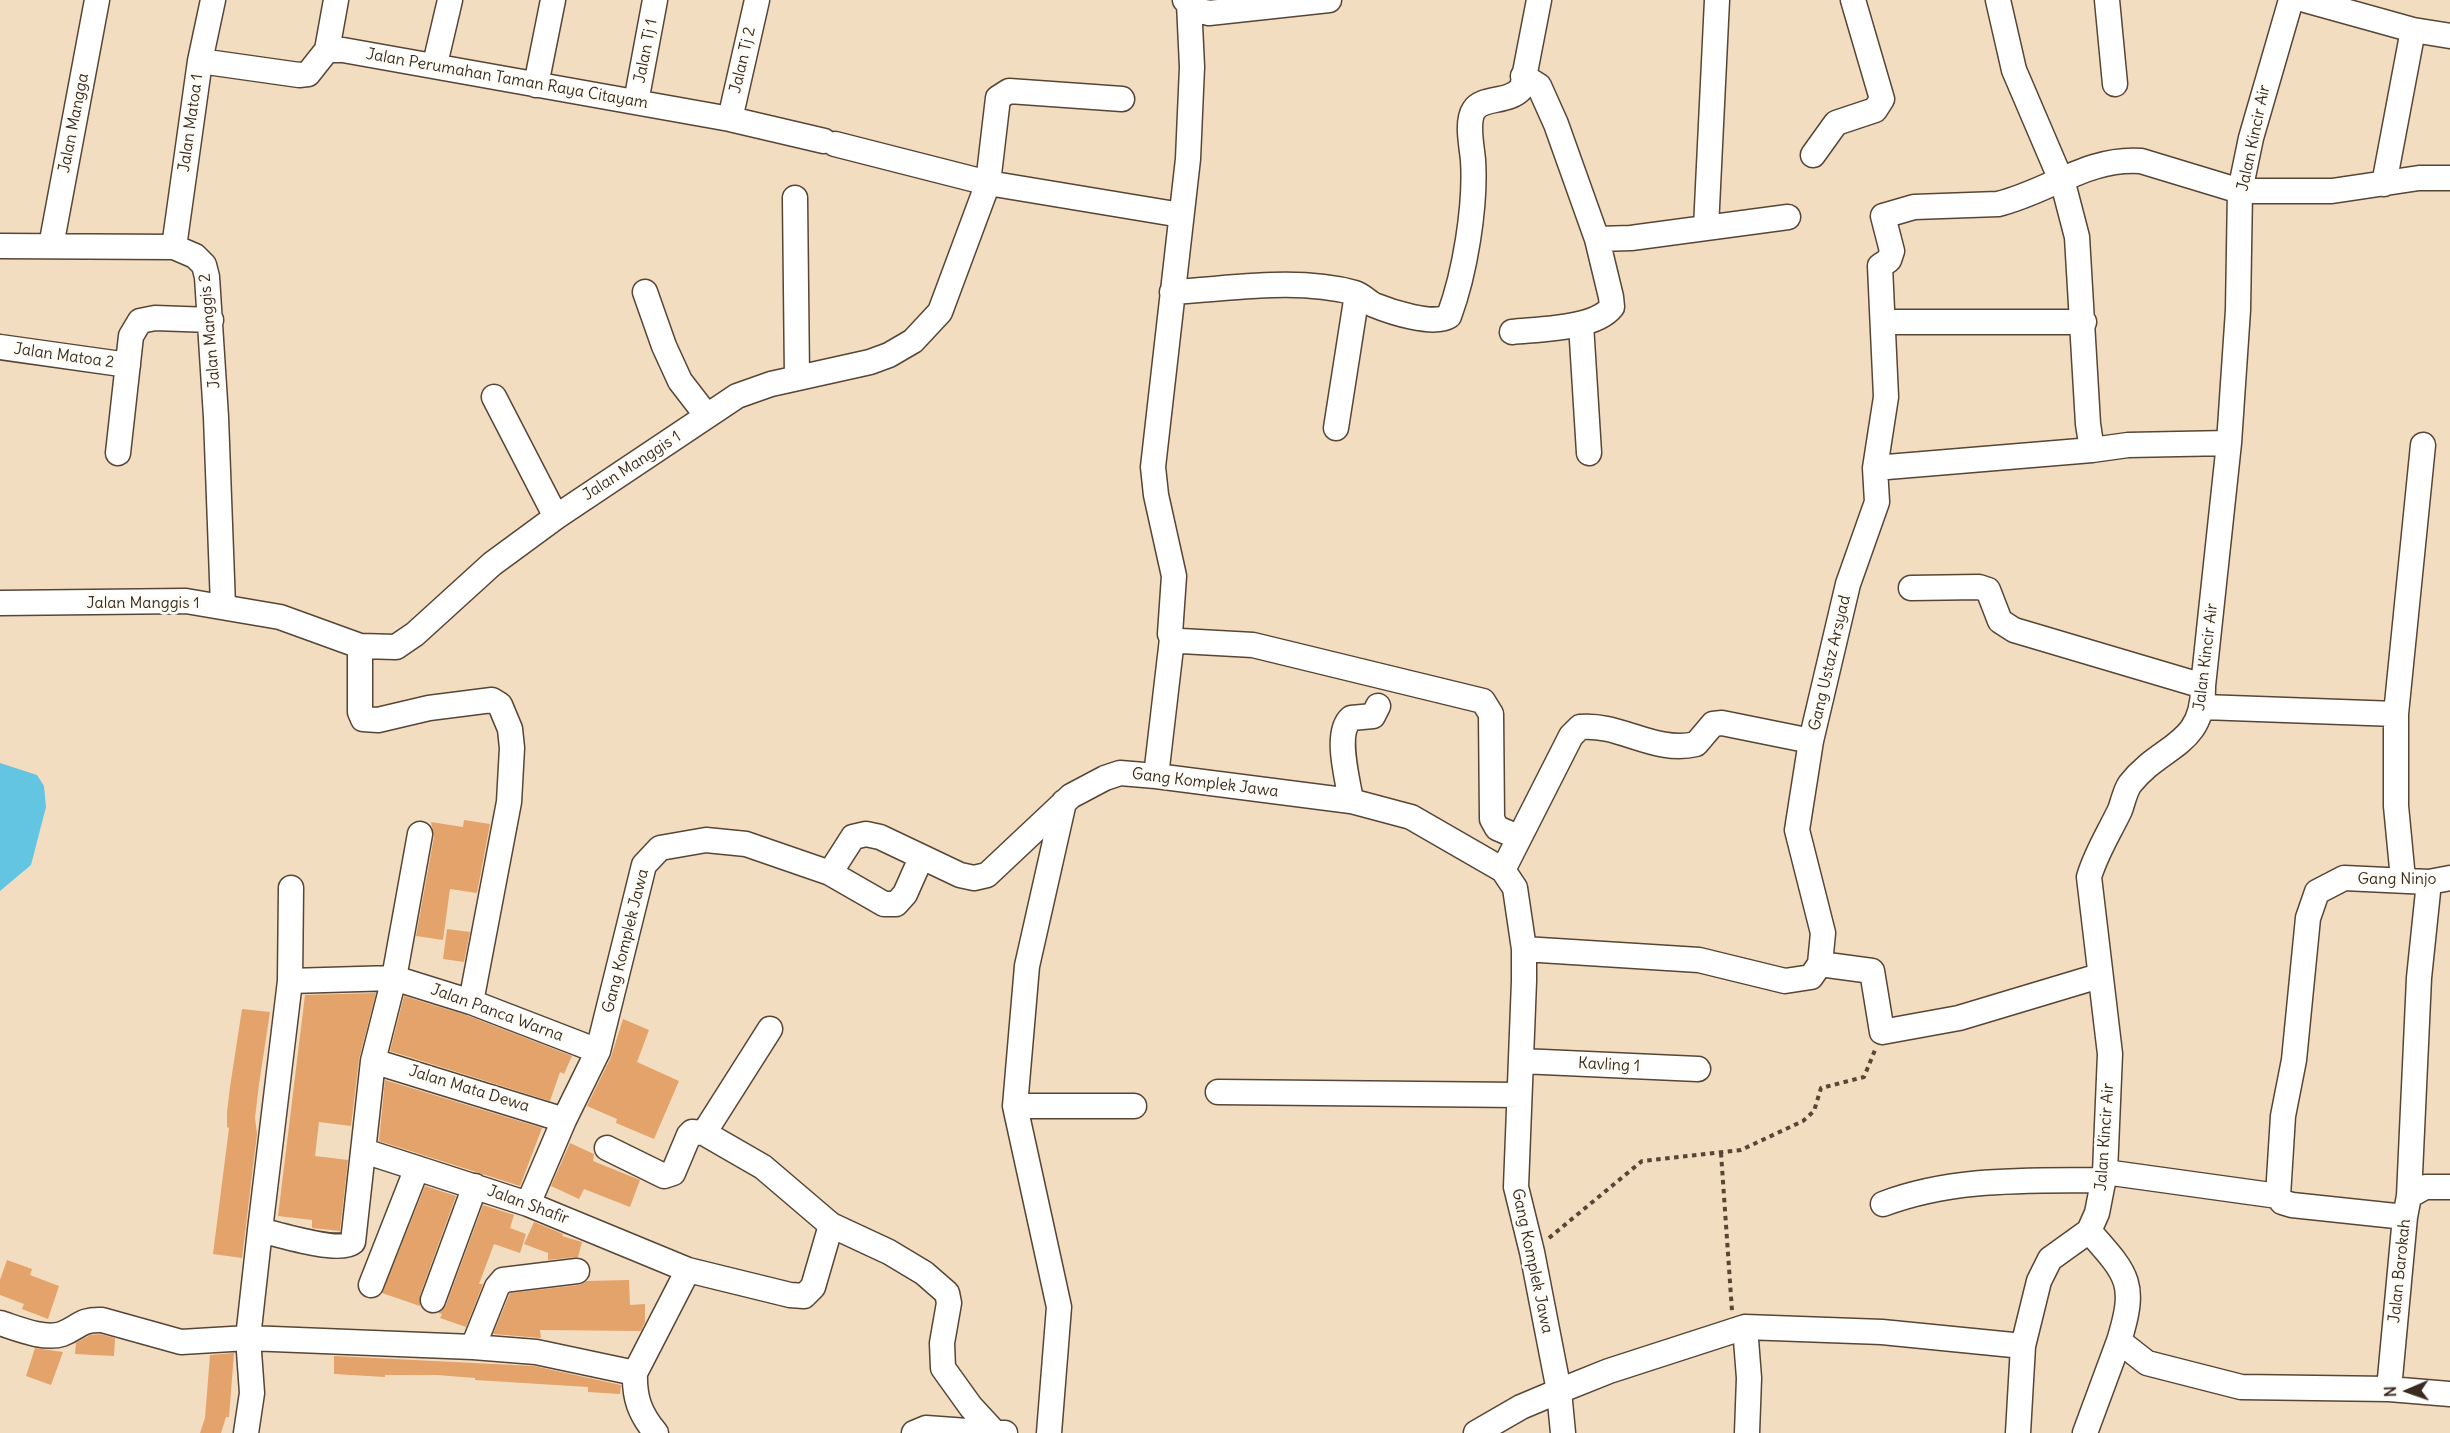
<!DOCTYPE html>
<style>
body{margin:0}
#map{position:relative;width:2450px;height:1433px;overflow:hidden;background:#f3ddc0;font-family:Delius,sans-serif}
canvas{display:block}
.north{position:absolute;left:2378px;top:1361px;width:60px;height:60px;-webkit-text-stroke:4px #fdfcf7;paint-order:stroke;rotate:268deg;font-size:16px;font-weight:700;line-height:24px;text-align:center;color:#3b2a1e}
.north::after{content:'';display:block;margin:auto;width:21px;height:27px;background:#3b2a1e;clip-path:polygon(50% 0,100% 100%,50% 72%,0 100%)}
</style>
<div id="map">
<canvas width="2450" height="1433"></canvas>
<div class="north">N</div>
</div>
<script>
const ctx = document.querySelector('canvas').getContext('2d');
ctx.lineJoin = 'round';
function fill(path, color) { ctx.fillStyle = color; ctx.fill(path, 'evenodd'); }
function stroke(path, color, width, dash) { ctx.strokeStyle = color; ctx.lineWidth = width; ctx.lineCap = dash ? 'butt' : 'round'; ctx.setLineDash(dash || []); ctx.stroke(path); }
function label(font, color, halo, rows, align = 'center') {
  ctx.font = font + ' Delius,sans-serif'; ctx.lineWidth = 6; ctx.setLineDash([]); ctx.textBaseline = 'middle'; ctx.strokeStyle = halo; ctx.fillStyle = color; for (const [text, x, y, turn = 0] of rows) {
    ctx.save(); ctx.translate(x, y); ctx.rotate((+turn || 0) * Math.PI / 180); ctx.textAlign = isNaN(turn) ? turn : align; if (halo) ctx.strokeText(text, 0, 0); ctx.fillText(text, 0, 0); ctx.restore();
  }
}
fill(new Path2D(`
 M0,763L37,775L44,786L46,807L31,865L0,891Z`), '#63c5e1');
fill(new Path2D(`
 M464,820L490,824L477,893L450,889L443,940L416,936L434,837L431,822L463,827Z
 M447,929L470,932L464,962L443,959Z
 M376,993L359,1059L351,1126L319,1122L315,1156L348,1160L340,1231L312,1228V1220L278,1216L305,995Z
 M404,996L466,1015L572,1056L564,1074L560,1072L550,1101L390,1051Z
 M242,1009L270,1012L259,1084L255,1118L257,1134L242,1258L213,1254L229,1128L227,1127V1112L230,1087Z
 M623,1019L649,1030L637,1062L679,1081L654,1139L616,1123L617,1119L587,1106L611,1057Z
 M385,1080L542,1128L520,1186L379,1141Z
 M570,1143L594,1154L593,1161L640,1180L630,1207L584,1189L579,1199L551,1186Z
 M425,1186L456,1196L420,1295V1306L382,1293Z
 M483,1205L514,1215L510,1228L526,1234L520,1253L494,1244L479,1284H483L466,1327L440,1318L442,1314L438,1313L446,1305Z
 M534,1222L563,1234L562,1236L582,1242L578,1257L548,1260V1253L524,1244Z
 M7,1260L32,1269L30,1275L59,1286L48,1319L22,1309L24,1304L0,1295V1280Z
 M629,1280L630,1305L645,1304V1322L641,1331L540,1330L541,1338L493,1334L510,1293L579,1285L587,1281Z
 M100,1334L115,1338L114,1356L75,1354L76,1343L90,1335Z
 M35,1348L63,1352L51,1385L26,1376Z
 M234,1353L229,1417H226L221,1433H200L205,1418L210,1355Z
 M334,1356L534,1366L621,1385L620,1394L588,1392V1387L475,1380V1378L437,1375H385V1377L334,1374Z`), '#e3a36b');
const minor = new Path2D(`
 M1185,0L1196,10L1209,13L1329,0
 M1998,0L2014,70L2064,187L2077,237L2088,424L2092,450L2128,445L2229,443
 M2107,0L2115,84
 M2305,0L2413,30L2450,36
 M1189,3L1192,67L1188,159L1153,467L1156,495L1174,576L1170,634L1172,639L1181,641L1253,645L1483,701L1491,714L1492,819L1497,828L1518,837
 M327,50L336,0
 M200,61L299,75L308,74L327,50H343L730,119L824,141
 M435,64L450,0
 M1523,76L1539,86L1556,124L1597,239L1631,238L1788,217
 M536,85L553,0
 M636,102L655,0
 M730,119L757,0
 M835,144L988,183L1181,215
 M1813,155L1836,123L1875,110L1882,99L1853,0
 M2384,184L2413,30
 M795,198L797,378
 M1706,228L1717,0
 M0,246L174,247L195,256L204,265L207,277L216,417L223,606
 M51,246L97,0
 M174,247L200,61L213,0
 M645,292L664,346L680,381L707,416
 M1172,292C1231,289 1297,277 1355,293C1362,295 1368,302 1374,305C1391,312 1434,326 1449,316C1465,273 1476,206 1473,160C1472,147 1466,122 1474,110C1483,96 1508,104 1522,88L1539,0
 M1884,322H2084
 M1581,324L1589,453
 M1512,332C1539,329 1595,329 1612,307L1611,297L1597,239
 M0,347L128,365
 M494,397L556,517
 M1336,428L1357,294
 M118,453L131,336L140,321L155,318L211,320
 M1875,468L2092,450
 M1911,588L1979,587L1988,590L2000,621L2014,630L2203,686
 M0,603L186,601L280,617L360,646L396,647L415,634L492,564L556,517L737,396L771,384L870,362L889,355L913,341L940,312L988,183L998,98L1009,91L1122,99
 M360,646V712L363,719L378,720L429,708L492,700L500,705L510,729L512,748L509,802L471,1002
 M2203,707L2396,714
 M1156,776L1172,639
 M1351,801C1348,780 1334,733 1351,718L1373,716L1378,706
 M1503,870L1571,736L1580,727C1620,723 1655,754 1696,744L1713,724L1722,723L1811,741
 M830,873L884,904H896L905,894L921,858
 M2403,879L2396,806V714L2423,445
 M291,888L290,981L260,1230C277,1234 340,1254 353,1242L373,1061L394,978L420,834
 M1524,949L1699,960L1785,981L1811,977L1820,964
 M2099,976L1959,1018L1882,1032L1872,971L1820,964L1823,933L1797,830L1811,741L1848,584L1877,502L1875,468L1886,397L1880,266L1889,260L1892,251L1883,216L1914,207L1998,204C2048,192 2088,157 2141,161L2240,191H2332L2419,178H2450
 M290,981L394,978L471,1002L598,1051
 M373,1061L564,1120
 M1521,1061L1698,1069
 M1218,1092L1519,1095
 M1015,1106H1134
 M704,1133L770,1029
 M607,1148L664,1176L673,1173L689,1135L692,1132L704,1133L763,1167L831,1225L889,1252L924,1273L947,1293L949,1303L942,1343L943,1368L971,1407L995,1433H1005
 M364,1151L528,1204L688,1270L790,1295L804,1296L813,1287L831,1225
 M2105,1172L2278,1196
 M2409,1196L2425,1187H2450
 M528,1204L564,1120L598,1051L644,865L660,848L706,840L746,844L830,873L853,837L866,834L880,837L960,875L974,878L987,875L1071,796L1105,778L1120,773L1156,776L1351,801L1411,817L1503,870L1515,888L1524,949V981L1516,1187L1532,1252L1559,1391L1563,1433
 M1883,1204C1954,1177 2028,1181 2103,1180
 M2405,1217L2292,1205L2282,1202L2278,1196L2283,1116L2294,1060L2308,918L2317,892L2344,878L2429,882L2450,878
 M2089,1231C2128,1275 2137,1283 2119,1341L2147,1363L2241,1387L2389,1389L2450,1394
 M371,1285L417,1168
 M433,1300L475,1186
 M0,1323C16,1328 44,1340 62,1334C80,1327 80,1319 102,1320L181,1342L248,1338L473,1347L536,1352L635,1373
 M1745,1327L1749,1378L1747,1433
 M473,1347L497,1287L503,1280L577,1271
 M2389,1389L2405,1217L2409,1196L2419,978L2429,882
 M246,1433L252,1393L248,1338L260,1230
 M656,1433C640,1414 634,1398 635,1373L688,1270
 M914,1433L926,1428L995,1433
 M1049,1433L1059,1307L1015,1106L1027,966L1064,802
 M1476,1433L1521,1407L1559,1391L1609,1371L1745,1327L1882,1332L2023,1346
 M2018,1433L2023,1346L2039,1281L2050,1259L2089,1231L2097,1213L2105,1172L2110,1054L2089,877C2096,853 2109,833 2120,810C2123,802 2125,791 2130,784C2161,744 2204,747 2203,686L2229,443L2238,310L2240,191L2251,138L2291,0
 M2085,1433L2119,1341`);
stroke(minor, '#574536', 27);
stroke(new Path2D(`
 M1721,1153L1732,1311
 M1549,1238L1642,1161L1741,1150L1803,1121L1814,1111L1821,1088L1864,1077L1875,1050`), '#574536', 4, [4.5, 4.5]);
stroke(minor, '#fff', 24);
label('16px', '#3b2a1e', '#fdfcf7', [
 ["Jalan Tj 1",646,51,-79],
 ["Jalan Tj 2",743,60,-77],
 ["Jalan Perumahan Taman Raya Citayam",507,79,10],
 ["Jalan Mangga",74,123,-79],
 ["Jalan Matoa 1",191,123,-82],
 ["Jalan Kincir Air",2254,138,-78],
 ["Jalan Manggis 2",210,331,-95],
 ["Jalan Matoa 2",64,356,8],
 ["Jalan Manggis 1",632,466,-33],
 ["Jalan Manggis 1",143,603],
 ["Jalan Kincir Air",2206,657,-83],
 ["Gang Ustaz Arsyad",1830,663,-77],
 ["Gang Komplek Jawa",1205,783,7],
 ["Gang Ninjo",2397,879],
 ["Gang Komplek Jawa",626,941,-76],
 ["Jalan Panca Warna",497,1013,20],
 ["Kavling 1",1609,1065,3],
 ["Jalan Mata Dewa",469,1089,17],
 ["Jalan Kincir Air",2105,1137,-86],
 ["Jalan Shafir",528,1205,20],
 ["Gang Komplek Jawa",1532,1261,78],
 ["Jalan Barokah",2400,1271,-84]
]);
</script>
